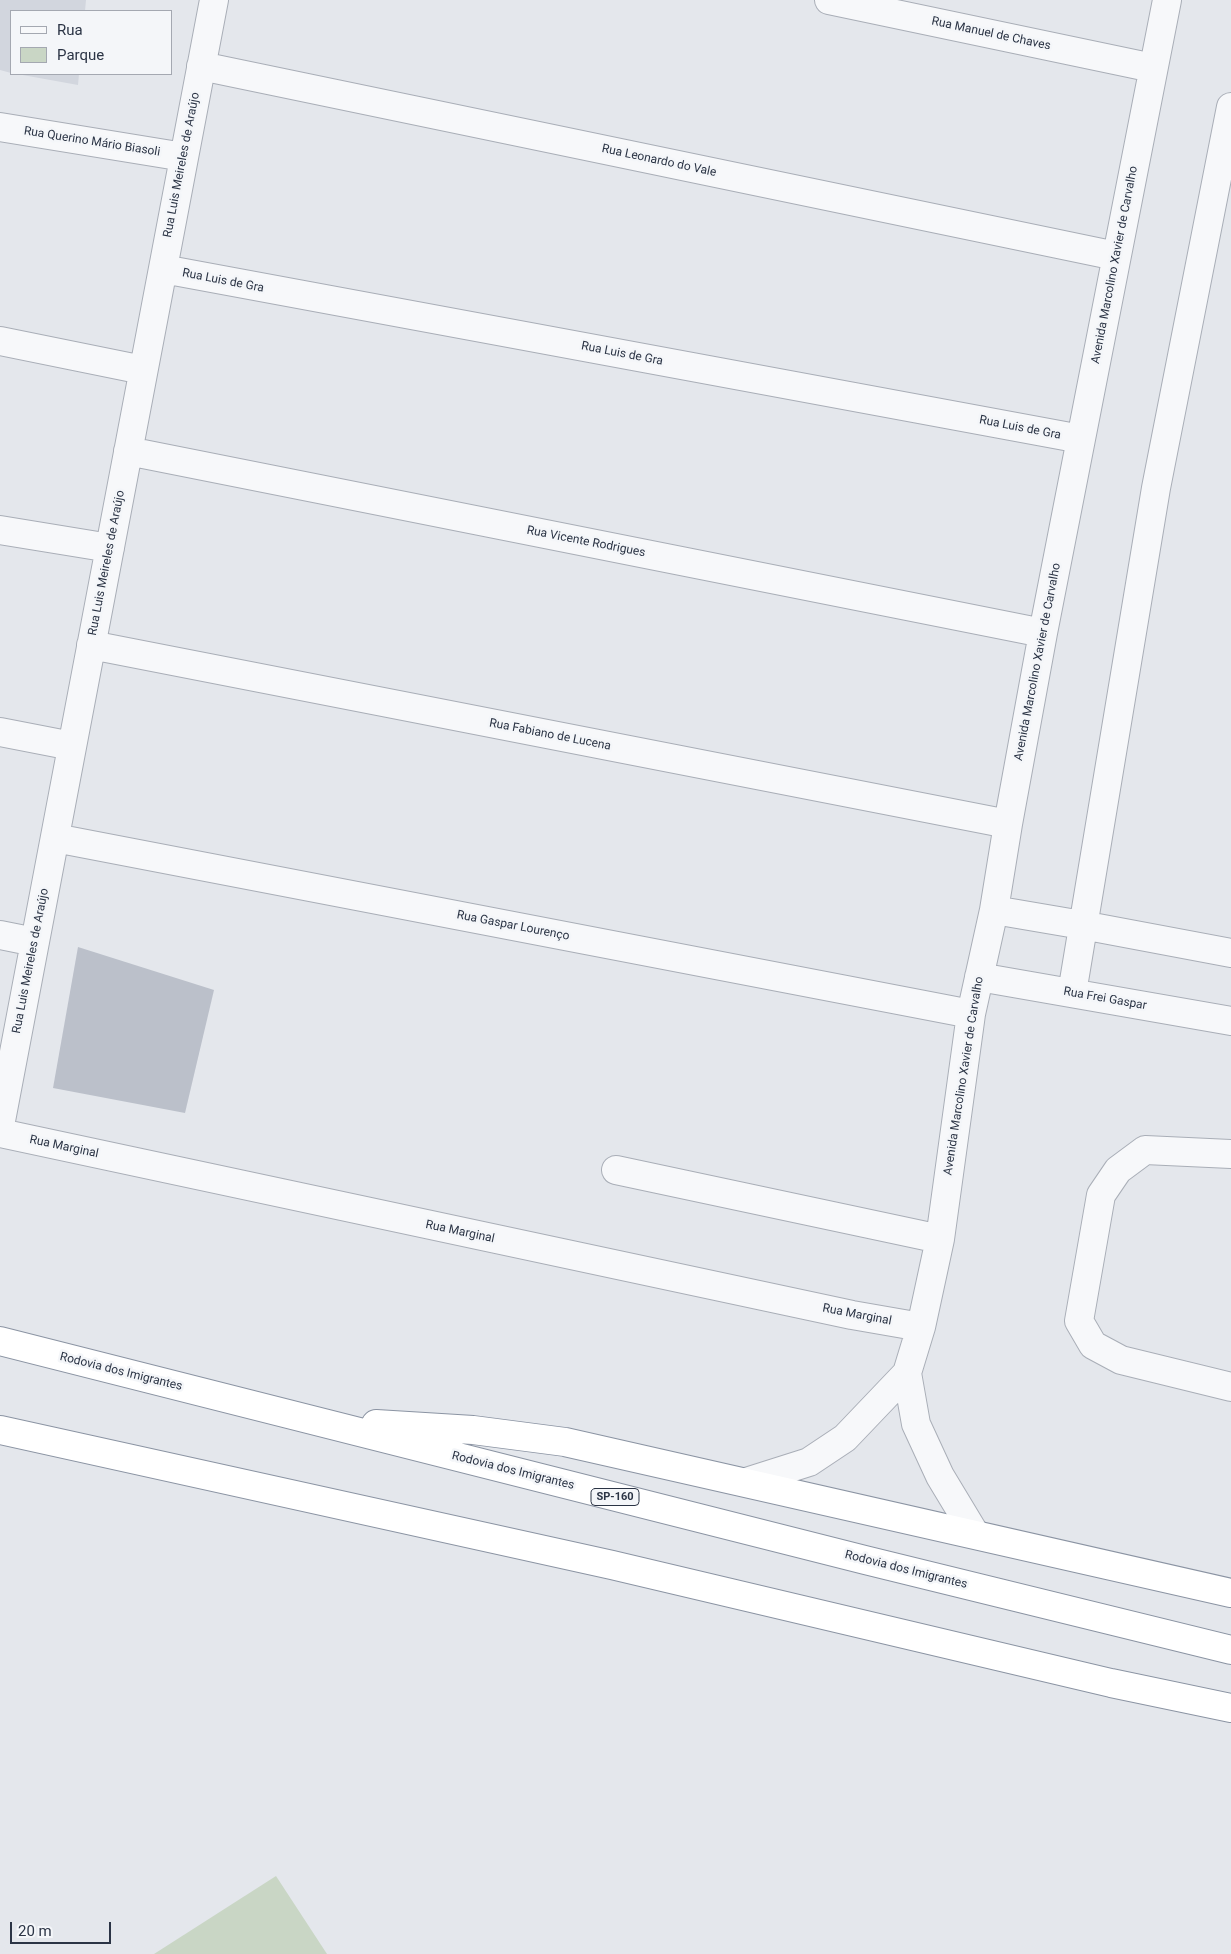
<!DOCTYPE html>
<meta charset="utf-8">
<style>
body{margin:0}
#map{position:relative;width:1231px;height:1954px;overflow:hidden;background:#e4e7ec;font-family:Roboto,sans-serif}
canvas{display:block}
.legend{position:absolute;left:10px;top:10px;width:162px;height:65px;box-sizing:border-box;background:#f4f6f9;border:1px solid #a4a8b1;margin:0;padding:6px 9px;list-style:none;font-size:15px;color:#2b3445}
.legend li{display:flex;align-items:center;gap:10px;height:25px}
.legend b{width:25px;border:1px solid #a4a8b1}
.scale{position:absolute;left:10px;top:1922px;width:101px;height:22px;box-sizing:border-box;border:2px solid #2b3445;border-top:0;padding-left:6px;font-size:15px;line-height:18px;white-space:nowrap;color:#2b3445;-webkit-text-stroke:4px #f4f6f9;paint-order:stroke}
</style>
<div id="map">
<canvas width="1231" height="1954"></canvas>
<ul class="legend">
<li><b style="height:6px;background:#f7f8fa"></b>Rua</li>
<li><b style="height:14px;background:#c9d6c5"></b>Parque</li>
</ul>
<div class="scale">20 m</div>
</div>
<script>
const ctx = document.querySelector('canvas').getContext('2d');
ctx.lineJoin = 'round';
function fill(path, color) { ctx.fillStyle = color; ctx.fill(path, 'evenodd'); }
function stroke(path, color, width, dash) { ctx.strokeStyle = color; ctx.lineWidth = width; ctx.lineCap = dash ? 'butt' : 'round'; ctx.setLineDash(dash || []); ctx.stroke(path); }
function label(font, color, halo, rows, align = 'center') {
  ctx.font = font + ' Roboto,sans-serif'; ctx.lineWidth = 5; ctx.setLineDash([]); ctx.textBaseline = 'middle'; ctx.strokeStyle = halo; ctx.fillStyle = color; for (const [text, x, y, turn = 0] of rows) {
    ctx.save(); ctx.translate(x, y); ctx.rotate((+turn || 0) * Math.PI / 180); ctx.textAlign = isNaN(turn) ? turn : align; if (halo) ctx.strokeText(text, 0, 0); ctx.fillText(text, 0, 0); ctx.restore();
  }
}
fill(new Path2D(`
 M0,0H86L85,11H11V73L0,70Z
 M17,74H79L78,85Z`), '#d2d6de');
fill(new Path2D(`
 M276,1876L327,1954H154Z`), '#c9d6c5');
fill(new Path2D(`
 M78,947L214,990L185,1113L53,1088Z`), '#bbc0ca');
const minor = new Path2D(`
 M829,0L1153,68
 M201,66L1116,256
 M0,127L184,157
 M163,269L1081,439
 M0,341L143,370
 M128,451L1043,633
 M0,530L110,548
 M91,645L1008,824
 M0,732L72,746
 M55,838L971,1014
 M994,910L1082,925L1231,953
 M0,935L35,942
 M979,977L1231,1021
 M1072,993L1156,488L1231,107
 M0,1126L214,0
 M0,1133L852,1315L921,1327
 M1231,1154L1145,1150L1118,1170L1101,1195L1079,1321L1093,1345L1121,1360L1231,1387
 M616,1170L940,1239
 M907,1373L916,1424L940,1476L975,1534
 M746,1482L809,1462L845,1438L907,1373L921,1327L940,1239L971,1014L994,910L1008,824L1043,633L1167,0`);
const highway = new Path2D(`
 M0,1341L865,1560L1231,1650
 M376,1424L473,1430L565,1442L1231,1593
 M0,1430L612,1565L1111,1683L1231,1708`);
stroke(minor, '#a9aeb7', 30);
stroke(highway, '#8b94a3', 30);
stroke(minor, '#f7f8fa', 28);
stroke(highway, '#fff', 28);
for (const [x, y, w] of [
 [615,1497,48]
]) { const box = new Path2D(); box.roundRect(x - w / 2, y - 8.5, w, 17, 4); ctx.fillStyle = '#f4f6f9'; ctx.fill(box); stroke(box, '#2b3445', 1); }
label('bold 11px', '#2b3445', null, [
 ["SP-160",615,1497]
]);
label('12px', '#2b3445', '#f4f6f9', [
 ["Rua Manuel de Chaves",991,34,12],
 ["Rua Querino Mário Biasoli",92,142,9],
 ["Rua Leonardo do Vale",659,161,12],
 ["Rua Luis Meireles de Araújo",182,165,-79],
 ["Avenida Marcolino Xavier de Carvalho",1115,265,-79],
 ["Rua Luis de Gra",223,281,11],
 ["Rua Luis de Gra",622,354,11],
 ["Rua Luis de Gra",1020,428,11],
 ["Rua Vicente Rodrigues",586,542,11],
 ["Rua Luis Meireles de Araújo",107,563,-79],
 ["Avenida Marcolino Xavier de Carvalho",1038,662,-79],
 ["Rua Fabiano de Lucena",550,735,11],
 ["Rua Gaspar Lourenço",513,926,11],
 ["Rua Luis Meireles de Araújo",31,961,-79],
 ["Rua Frei Gaspar",1105,999,10],
 ["Avenida Marcolino Xavier de Carvalho",964,1076,-81],
 ["Rua Marginal",64,1147,12],
 ["Rua Marginal",460,1232,12],
 ["Rua Marginal",857,1315,11],
 ["Rodovia dos Imigrantes",121,1372,14],
 ["Rodovia dos Imigrantes",513,1471,14],
 ["Rodovia dos Imigrantes",906,1570,14]
]);
</script>
